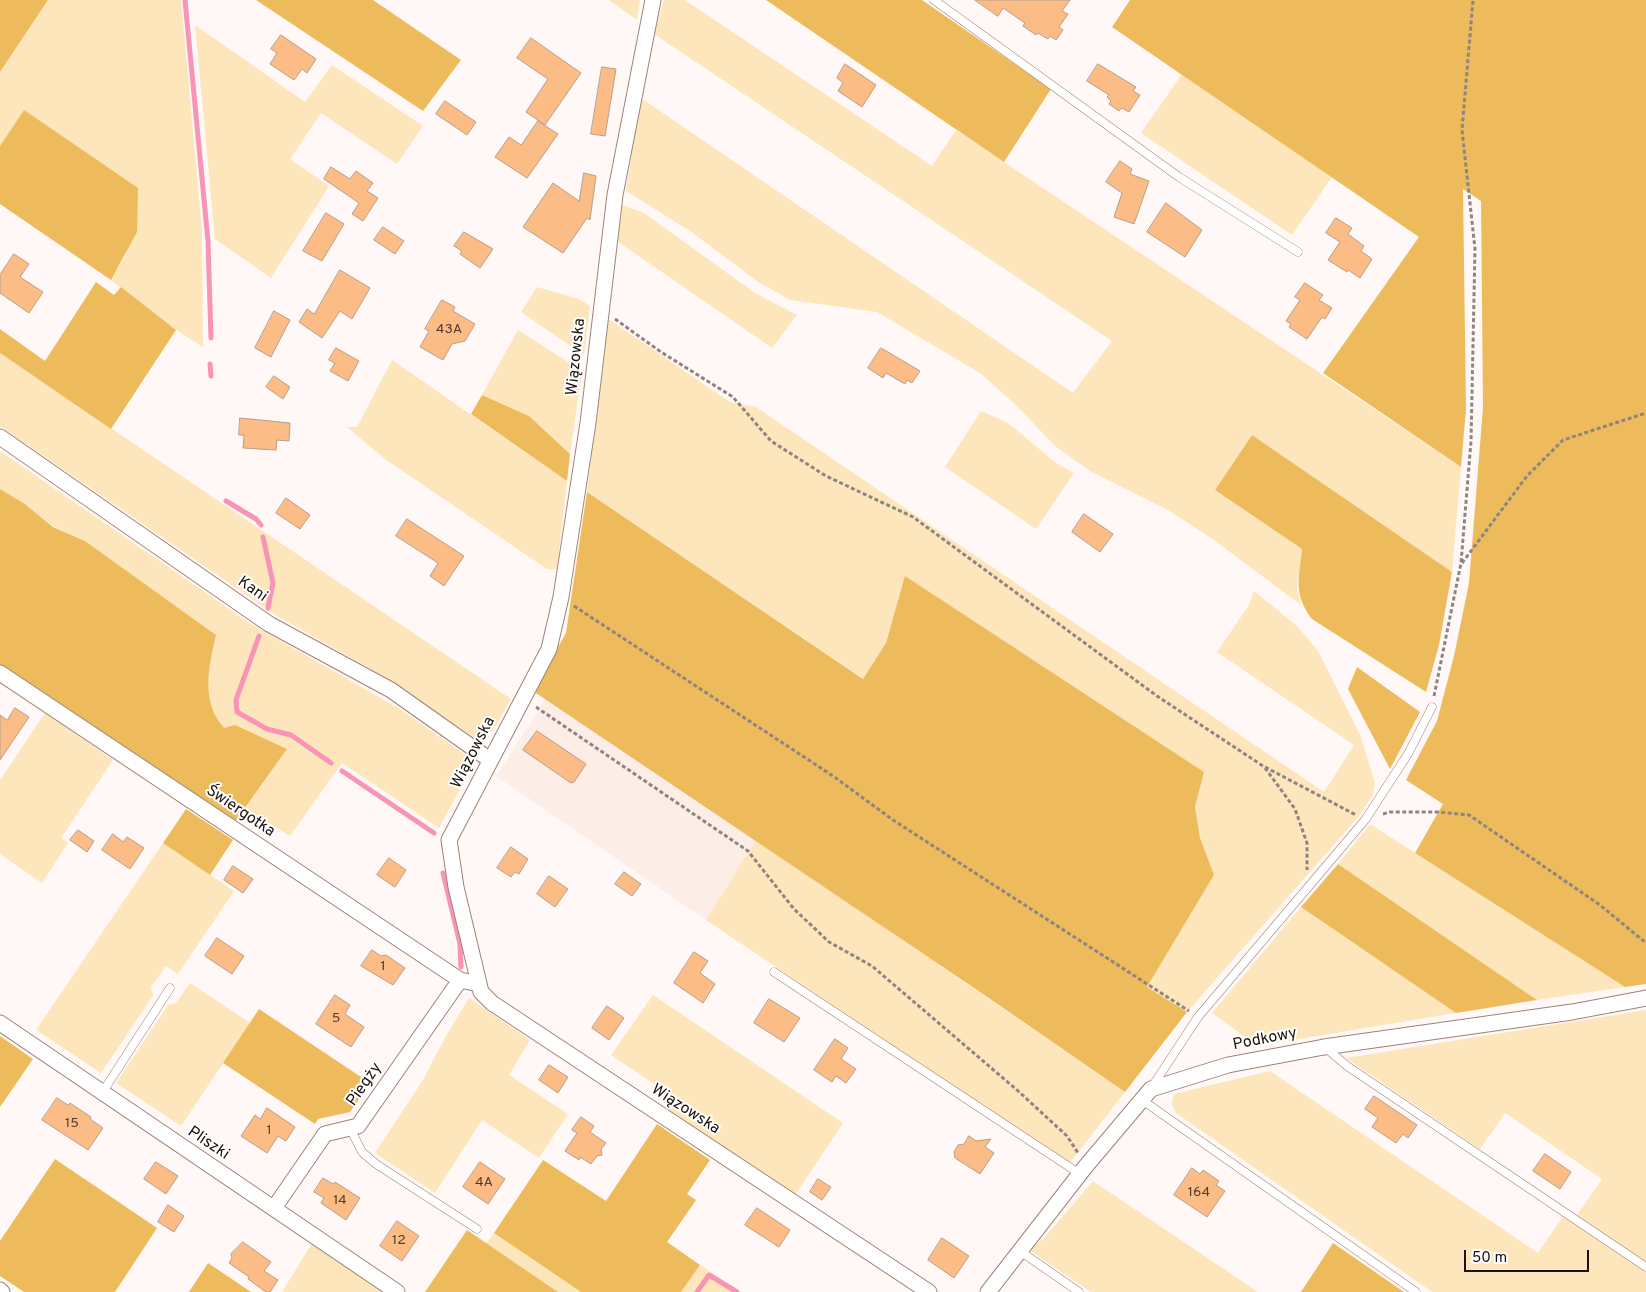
<!DOCTYPE html>
<meta charset="utf-8">
<style>
body{margin:0}
#map{position:relative;width:1646px;height:1292px;overflow:hidden;background:#fff8f6;font-family:Overpass,sans-serif}
canvas{display:block}
.scale{position:absolute;left:1464px;top:1250px;width:125px;height:22px;box-sizing:border-box;border:2px solid #1c120e;border-top:0;padding-left:6px;font-size:15px;line-height:18px;white-space:nowrap;color:#1c120e;-webkit-text-stroke:4px #fff;paint-order:stroke}
</style>
<div id="map">
<canvas width="1646" height="1292"></canvas>
<div class="scale">50 m</div>
</div>
<script>
const ctx = document.querySelector('canvas').getContext('2d');
ctx.lineJoin = 'round';
function fill(path, color) { ctx.fillStyle = color; ctx.fill(path, 'evenodd'); }
function stroke(path, color, width, dash) { ctx.strokeStyle = color; ctx.lineWidth = width; ctx.lineCap = dash ? 'butt' : 'round'; ctx.setLineDash(dash || []); ctx.stroke(path); }
function label(font, color, halo, rows, align = 'center') {
  ctx.font = font + ' Overpass,sans-serif'; ctx.lineWidth = 4; ctx.setLineDash([]); ctx.textBaseline = 'middle'; ctx.strokeStyle = halo; ctx.fillStyle = color; for (const [text, x, y, turn = 0] of rows) {
    ctx.save(); ctx.translate(x, y); ctx.rotate((+turn || 0) * Math.PI / 180); ctx.textAlign = isNaN(turn) ? turn : align; if (halo) ctx.strokeText(text, 0, 0); ctx.fillText(text, 0, 0); ctx.restore();
  }
}
fill(new Path2D(`
 M545,697L756,840L706,920L496,776L540,709Z`), '#fdede7');
fill(new Path2D(`
 M48,0H181L202,230L203,347L176,330L111,280L127,253L24,110L0,146V72Z
 M609,0H640L637,20Z
 M664,0H685L932,166L956,130L1461,467L1452,572L1252,435L1215,490L1302,549L1297,589L1301,605L1211,538L1168,510L1090,471L1055,446L1017,406L980,373L877,312L790,300L757,281L690,231L626,191L641,98L1073,393L1112,341L654,34Z
 M195,25L305,102L332,65L423,126L397,164L321,113L290,159L329,186L271,278L215,239Z
 M1182,74L1332,177L1292,235L1141,133Z
 M622,205L644,213L755,293L797,315L772,348L617,241Z
 M537,287L579,299L590,306L584,355L521,312Z
 M607,318L730,402L756,407L1324,792L1354,745L1217,652L1249,605L1254,591L1297,626L1318,651L1361,737L1375,783L1373,795L1359,816L1187,1012L1147,987L1214,875L1200,838L1195,807L1204,772L906,577L886,643L864,679L587,492Z
 M518,330L582,371L570,454L529,416L482,395Z
 M0,353L511,699L493,731L475,738L369,668L277,616L0,426Z
 M392,360L567,481L557,569H547L385,459L347,427H357Z
 M981,411L1008,423L1056,463L1074,473L1036,529L945,467Z
 M0,451L251,624L400,709L464,754L469,773L439,828L342,763L290,836L245,808L287,749C272,744 235,736 223,728C198,709 210,659 216,635L85,541L53,526L25,504L0,489Z
 M45,713L113,760L61,838L68,843L42,883L0,854V780Z
 M1370,824L1625,987L1537,1000L1338,864Z
 M756,840L1125,1092L1069,1164L706,920Z
 M163,843L234,891L178,974L166,966L151,987L153,996L101,1073L36,1030Z
 M1301,907L1456,1013L1257,1046L1212,1013Z
 M190,983L250,1023L181,1126L116,1083L168,1005L176,1003Z
 M653,995L843,1123L795,1195L666,1112L674,1097L611,1055Z
 M469,998L530,1040L509,1075L568,1114L539,1158L482,1120L435,1193L375,1153L423,1080L447,1034Z
 M1646,1010V1262L1577,1215L1602,1179L1505,1113L1480,1149L1346,1058Z
 M1270,1071L1538,1253L1563,1216L1646,1272V1292H1432L1176,1113L1172,1104L1174,1094Z
 M1093,1181L1258,1292H1091L1029,1250L1044,1238Z
 M494,1233L581,1292H558L486,1243Z
 M312,1243L385,1292H282Z
 M700,1265L741,1292H681Z`), '#fde6bc');
fill(new Path2D(`
 M0,0H48L0,72Z
 M256,0H373L461,60L423,111Z
 M766,0H922L1051,89L1004,162Z
 M1130,0H1646V984L1625,987L1415,853L1443,804L1406,780L1437,721L1454,656L1469,583L1483,407L1481,201L1463,189L1466,409L1461,467L1323,373L1419,237L1112,27Z
 M24,110L138,188L137,232L111,280L0,204V146Z
 M96,282L114,295L121,287L176,330L111,429L0,353V329L45,361Z
 M482,395L529,416L570,454L567,481L471,414Z
 M1252,435L1452,572L1439,645L1426,692L1312,619C1293,594 1299,579 1302,549L1215,490Z
 M0,489L25,504L53,527L85,541L216,635C209,666 200,701 224,728L235,725L287,749L234,823L0,665Z
 M587,492L863,679L886,643L905,576L1204,772L1195,807L1200,838L1214,875L1147,987L1187,1012L1125,1092L977,990L533,691L566,633Z
 M1357,667L1420,712L1390,769L1348,689Z
 M186,809L233,840L210,875L163,843Z
 M1338,864L1537,1000L1456,1013L1301,907Z
 M259,1009L370,1083L350,1112L318,1119L315,1124L223,1063Z
 M0,1036L33,1059L0,1107Z
 M657,1124L710,1160L687,1194L696,1200L667,1242L700,1265L681,1292H581L494,1233L543,1160L606,1201Z
 M55,1159L157,1228L115,1292H24L0,1276V1241Z
 M467,1230L558,1292H425Z
 M1333,1243L1404,1292H1301Z
 M208,1263L251,1292H189Z`), '#edbb5c');
stroke(new Path2D(`
 M185,0L208,241L211,338
 M210,364L211,376
 M226,501L256,519L261,525
 M263,537L273,583L268,608
 M259,636L236,700L237,712L267,729L291,735L331,763
 M342,771L434,833
 M443,873L460,944L461,967
 M697,1292L709,1275L737,1292`), '#f894b6', 5);
const building = new Path2D(`
 M975,0H1070L1062,11L1068,14L1059,27L1063,30L1056,40L1050,36L1048,39L1038,33L1036,35L1023,26L1025,23L1003,8L998,16Z
 M281,35L316,59L307,73L302,69L294,80L270,64L277,53L271,49Z
 M531,38L581,73L545,125L526,112L548,79L517,58Z
 M845,64L876,85L862,107L838,91L843,83L837,78Z
 M1098,64L1136,87L1133,91L1140,95L1129,112L1122,108L1119,111L1109,104L1111,101L1107,97L1109,95L1087,81Z
 M602,67L616,69L605,136L591,134Z
 M445,101L476,122L467,135L436,114Z
 M538,121L558,134L527,178L495,157L509,137L521,145Z
 M1120,161L1132,169L1130,174L1149,181L1134,224L1114,217L1122,193L1106,182Z
 M331,167L350,179L356,171L373,183L367,191L378,198L363,221L352,214L359,203L324,179Z
 M584,173L596,176L590,220L587,218L563,253L523,227L553,183L579,201Z
 M1166,203L1202,230L1185,257L1147,232Z
 M326,213L344,224L322,261L303,251Z
 M1336,218L1352,228L1348,234L1364,246L1361,251L1372,259L1360,278L1348,270L1347,272L1328,260L1340,242L1326,233Z
 M383,227L404,241L395,254L374,240Z
 M464,232L493,249L480,268L460,254L462,251L454,246Z
 M14,254L29,264L20,277L43,292L29,313L0,293V275Z
 M340,270L370,288L352,319L340,311L322,338L299,322L307,309L314,314Z
 M1305,283L1323,295L1319,300L1332,308L1325,319L1322,317L1307,339L1289,327L1291,324L1286,321L1300,300L1295,297Z
 M442,300L455,307L453,311L475,324L465,341L452,344L443,360L420,347L429,331L425,329Z
 M274,311L290,320L271,357L255,348Z
 M336,348L359,361L348,381L330,371L335,363L329,360Z
 M881,348L920,371L912,383L907,380L905,384L886,373L883,378L868,368Z
 M274,376L290,387L283,399L266,387Z
 M240,418L290,423L289,441L277,440L276,450L243,448L244,435H239Z
 M286,498L310,515L300,529L276,513Z
 M1084,514L1113,534L1100,552L1072,532Z
 M407,519L464,556L444,586L430,576L438,563L396,536Z
 M15,708L29,717L0,760V715L7,720Z
 M537,731L586,764L574,782L571,783L523,750Z
 M78,830L94,841L87,852L70,840Z
 M113,834L123,842L127,837L144,848L130,869L102,850Z
 M511,847L528,859L519,874L515,872L511,877L497,868Z
 M389,858L406,870L395,887L377,875Z
 M233,866L253,879L243,893L224,880Z
 M624,872L641,884L632,896L615,884Z
 M549,876L568,889L555,907L537,894Z
 M217,938L244,956L232,974L205,956Z
 M372,950L381,956L386,955L405,968L393,985L361,966Z
 M694,952L708,961L700,973L715,984L703,1003L674,983Z
 M335,995L350,1005L345,1014L364,1027L351,1047L316,1024Z
 M769,999L800,1018L784,1042L754,1023Z
 M607,1006L624,1018L609,1040L592,1028Z
 M835,1039L848,1048L841,1059L856,1069L846,1083L836,1076L832,1082L814,1070Z
 M549,1065L568,1077L558,1093L539,1080Z
 M1374,1096L1417,1125L1408,1138L1403,1134L1396,1143L1372,1127L1378,1118L1365,1109Z
 M57,1098L68,1105L70,1103L91,1117L90,1119L103,1128L88,1150L42,1120Z
 M267,1108L295,1127L286,1141L278,1136L267,1153L241,1136L255,1115L260,1119Z
 M581,1117L594,1126L590,1132L606,1143L601,1149L602,1155L597,1156L591,1164L580,1157L579,1160L565,1151L577,1133L572,1130Z
 M969,1136L976,1141L991,1139L985,1147L994,1153L980,1174L955,1158L954,1152L958,1145L964,1144Z
 M1545,1154L1571,1172L1560,1189L1533,1171Z
 M156,1162L178,1176L166,1194L144,1179Z
 M480,1162L505,1179L488,1204L463,1187Z
 M1192,1168L1200,1174L1203,1170L1219,1181L1216,1185L1225,1191L1207,1217L1174,1195Z
 M323,1178L333,1184L335,1182L360,1198L346,1220L321,1203L324,1198L314,1192Z
 M818,1179L831,1187L822,1200L810,1192Z
 M168,1205L184,1216L174,1232L158,1222Z
 M757,1208L790,1230L779,1247L745,1225Z
 M397,1221L419,1236L402,1261L380,1246Z
 M942,1238L969,1256L954,1278L928,1260Z
 M243,1242L271,1262L264,1271L278,1280L270,1292H266L248,1279L249,1277L229,1263L232,1258L231,1254Z`);
fill(building, '#fcbc86');
stroke(building, '#b69e8b', 1);
const lane = new Path2D(`
 M934,0L1179,177L1298,252
 M774,972L1080,1174
 M1326,1048L1347,1066L1646,1267
 M1152,1087L1198,1017L1365,820L1408,754L1432,707
 M102,1093L170,988
 M1142,1100L1416,1292
 M350,1128L362,1152L376,1164L477,1229
 M1020,1251L1079,1292`);
const street = new Path2D(`
 M653,0L615,195L588,423L561,597L549,649L449,840L456,887L481,992L492,1003L929,1292
 M0,437L269,624L391,690L490,760
 M0,673L460,980L479,984
 M0,1023L397,1292
 M274,1208L325,1134L358,1126L460,980
 M0,1290L2,1292
 M988,1292L1086,1166L1151,1089L1228,1065L1324,1047L1572,1012L1646,998`);
stroke(lane, '#9f8277', 9);
stroke(street, '#9f8277', 17);
stroke(new Path2D(`
 M615,319L661,352L733,397L771,441L826,476L913,517L1157,696L1263,766L1356,815
 M1462,563L1527,476L1563,440L1646,413
 M574,606L833,776L893,820L1189,1011
 M1434,696L1461,563L1471,441L1475,249L1462,130L1473,0
 M536,707L748,851L794,909L829,942L872,966L1017,1090L1067,1136L1078,1153
 M1265,768L1295,809L1307,843V870
 M1383,814L1390,812H1439L1469,815L1600,905L1646,943`), '#8e8582', 3, [4, 2.5]);
stroke(lane, '#fff', 8);
stroke(street, '#fff', 15);
label('14px', '#543c2c', null, [
 ["43A",449,330],
 ["1",383,967],
 ["5",336,1019],
 ["15",72,1124],
 ["1",269,1131],
 ["4A",484,1183],
 ["164",1199,1193],
 ["14",340,1201],
 ["12",399,1241]
]);
label('16px', '#1c120e', '#fff', [
 ["Wiązowska",577,357,-84],
 ["Kani",252,590,35],
 ["Wiązowska",474,753,-63],
 ["Świergotka",240,812,34],
 ["Podkowy",1265,1040,-11],
 ["Piegży",365,1085,-55],
 ["Wiązowska",685,1110,33],
 ["Pliszki",208,1144,34]
]);
</script>
